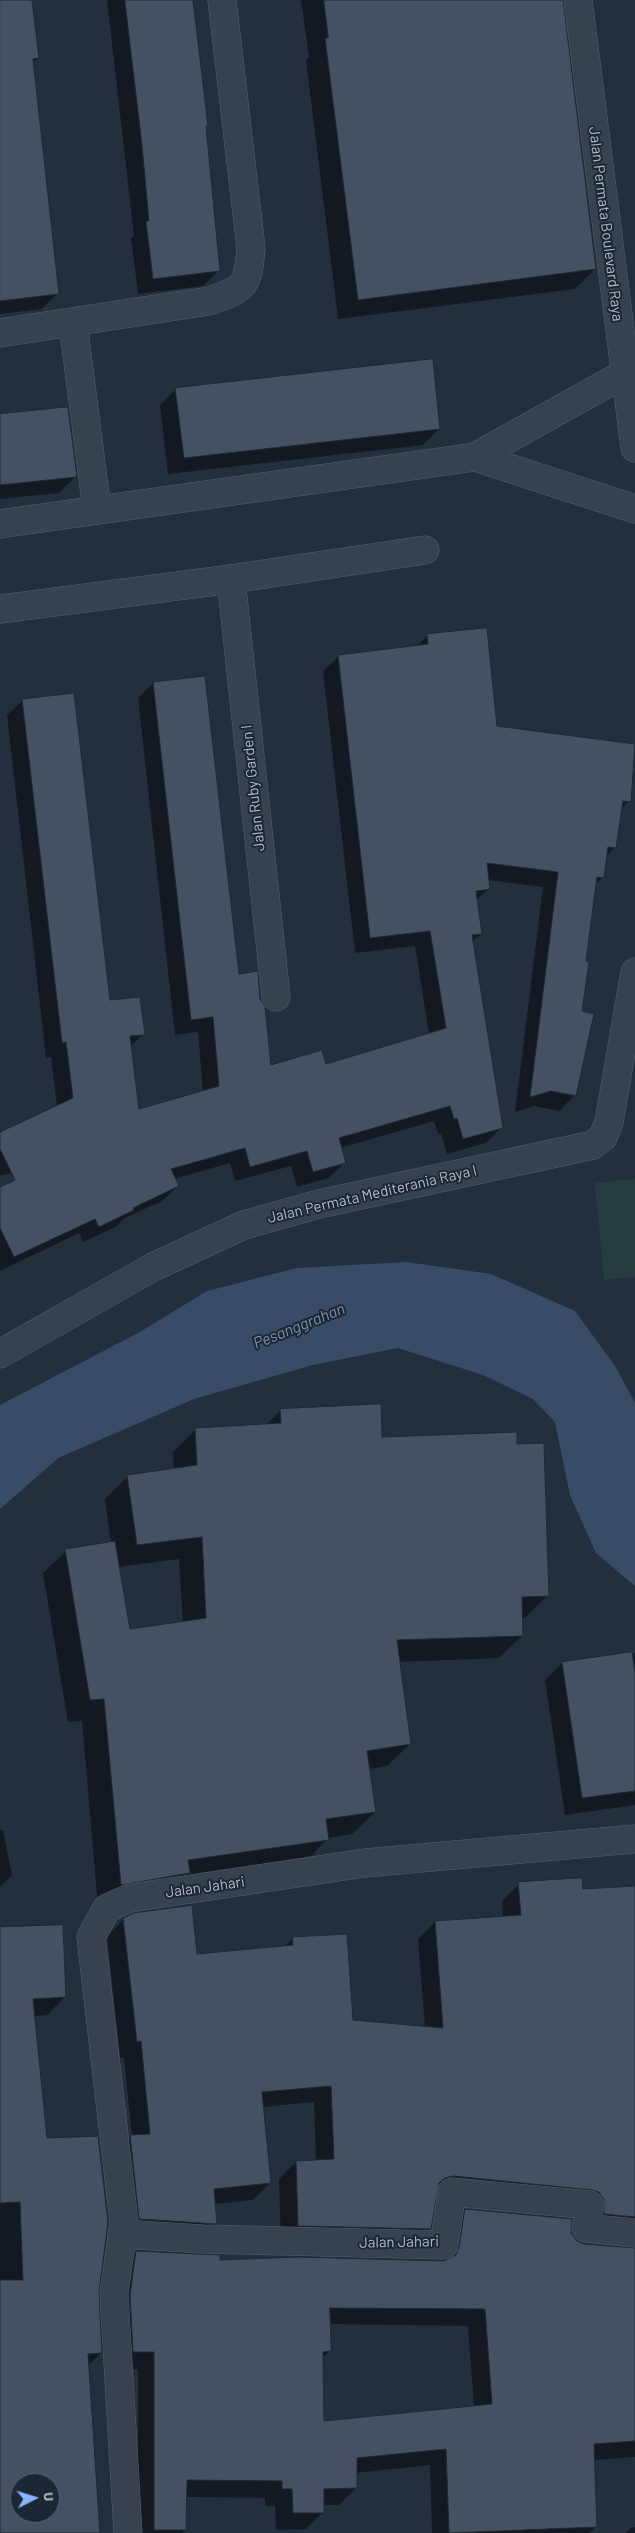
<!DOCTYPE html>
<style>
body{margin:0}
#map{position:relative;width:635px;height:2533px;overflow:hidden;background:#242f3e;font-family:Barlow,sans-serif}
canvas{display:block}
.north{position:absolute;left:10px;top:2473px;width:50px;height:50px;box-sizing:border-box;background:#1d2633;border:1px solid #59626f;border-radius:50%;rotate:85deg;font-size:14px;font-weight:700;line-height:20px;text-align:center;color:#b4bcc9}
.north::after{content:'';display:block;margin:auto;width:18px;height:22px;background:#8ab4f8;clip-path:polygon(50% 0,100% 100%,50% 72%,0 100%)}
</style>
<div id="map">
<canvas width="635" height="2533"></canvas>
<div class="north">U</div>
</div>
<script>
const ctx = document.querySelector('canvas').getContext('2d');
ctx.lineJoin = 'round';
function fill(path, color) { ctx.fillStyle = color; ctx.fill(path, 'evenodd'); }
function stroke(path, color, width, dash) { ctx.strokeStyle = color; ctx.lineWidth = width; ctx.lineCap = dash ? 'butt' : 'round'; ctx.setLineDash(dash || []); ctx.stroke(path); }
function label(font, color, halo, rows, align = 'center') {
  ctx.font = font + ' Barlow,sans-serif'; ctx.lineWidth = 4; ctx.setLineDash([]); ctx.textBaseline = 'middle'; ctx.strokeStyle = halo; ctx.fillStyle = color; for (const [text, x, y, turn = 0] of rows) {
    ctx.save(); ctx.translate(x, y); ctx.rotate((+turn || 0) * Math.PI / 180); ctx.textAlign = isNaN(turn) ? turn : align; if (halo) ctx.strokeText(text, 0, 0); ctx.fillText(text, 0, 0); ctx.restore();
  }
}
fill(new Path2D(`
 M635,1179V1277L604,1280L595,1183Z`), '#263c3f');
fill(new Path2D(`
 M406,1262L491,1274L575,1311L615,1366L635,1403V1586L596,1553L570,1495L555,1422L533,1399L483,1375L398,1348L313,1365L194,1399L58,1458L0,1509V1405L140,1332L207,1291L297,1268Z`), '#394c67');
fill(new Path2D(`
 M0,0H31L38,58L32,63L58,293L42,309L0,314Z
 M107,0H192L201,74L219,270L203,286L138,294L131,238L134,236Z
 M301,0H562L595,269L575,289L338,319L306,60L309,57Z
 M176,389L439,429L423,445L168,474L160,405Z
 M0,416L76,476L59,493L0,499Z
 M428,635L495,727L635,745L629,801L620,810L615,847L605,857L602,878L594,886L585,962L574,1096L559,1111L534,1106L515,1112L543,887L488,880L489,888L476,901L481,934L472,942L502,1127L486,1143L447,1154L441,1133L438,1134L434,1121L340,1148L344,1163L329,1178L297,1187L291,1166L235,1181L230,1163L174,1179L178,1186L162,1201L123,1219L117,1226L83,1242L79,1233L0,1271V1188L32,1171L0,1175V1133L57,1107L51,1057L46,1058L7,715L23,700L109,1002L143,1034L130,1047L138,1111L203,1092L198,1032L175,1035L138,698L153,683L238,975L259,999L270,1067L325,1065L429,1034L415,946L355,953L323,671L339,656L416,647Z
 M281,1410L381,1438L516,1446L547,1596L525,1618H521L522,1636L499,1658L399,1662L410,1744L387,1766L369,1769L375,1812L352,1834L328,1838L306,1862L98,1907L82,1721L68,1722L43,1573L66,1551L111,1543L105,1499L128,1476L174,1470L173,1452L196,1429L266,1425ZM179,1559L183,1623L129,1630L118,1567Z
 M635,1653V1805L565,1815L545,1680L562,1663Z
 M0,1830H3L12,1875L0,1887Z
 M519,1884L582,1891L635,1887V2457L594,2460L596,2526L589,2533H432L430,2465L356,2473V2488L339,2505H323V2512L306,2529L276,2530L275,2506H265V2498L185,2497V2530L182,2533H138V2369H116L119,2269L136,2252L219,2261L443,2262L449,2227L466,2210L570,2235L576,2242L584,2245L633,2250L632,2244L574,2206L436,2193L429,2228L412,2246L281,2242L279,2179L296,2162L316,2161L314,2102L263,2107L270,2183L253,2200L214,2204L216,2223L199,2240L123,2236L113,2153L132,2136L124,2058H120L107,1936L124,1919L196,1956L284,1947L293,1938L352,2021L425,2028L418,1939L435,1922L503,1917L502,1901ZM329,2324L468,2326L474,2407L323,2422L322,2358L330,2351Z
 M0,1929L65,1997L47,2015L33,2016L46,2139L97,2292L101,2353L88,2366L98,2533H0ZM20,2483H50V2513H20Z
 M635,2527V2533H626L631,2528Z`), '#0007');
const building = new Path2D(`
 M0,0H32L39,58L33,59L59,294L0,301Z
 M125,0H193L208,126H206L220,271L153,279L146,221H149L142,145Z
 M324,0H563L596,269L358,300L325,38H328Z
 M433,359L440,429L184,458L175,388Z
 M68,407L77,477L0,485V414Z
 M487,628L497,726L635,744L631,802L623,801L616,848L608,847L604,878L597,877L586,961L589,962L582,1011L594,1014L576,1096L551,1091L530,1097L558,872L487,863L490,889L476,891L482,934L472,935L503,1128L463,1139L457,1118L454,1119L450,1106L339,1138L346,1163L313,1172L307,1151L250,1167L245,1148L171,1169L179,1186L133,1208L134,1210L99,1227L95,1219L14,1257L0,1228V1187L15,1180L0,1149V1132L73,1098L66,1042L62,1043L22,699L74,693L110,1000L140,997L145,1035L130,1036L139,1109L219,1086L213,1017L191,1020L153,682L205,676L239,974L258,971L260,999L265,1007L271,1065L322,1050L326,1064L446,1028L430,931L370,938L338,655L428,644L427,634Z
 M381,1404L382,1437L517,1432V1444L544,1443L549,1596L522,1597L523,1636L397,1640L411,1744L367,1751L376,1812L326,1819L329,1840L188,1860L190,1873L121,1885L104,1699L90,1700L65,1549L115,1541L130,1629L206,1618L202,1537L137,1545L127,1475L197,1465L195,1428L281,1423L280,1409Z
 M632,1652L635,1673V1791L582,1798L562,1662Z
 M582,1878L583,1889L635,1886V2217L604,2214V2199L599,2192L592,2190L453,2176L445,2178L439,2183L431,2229L298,2226L296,2161L334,2159L331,2086L262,2092L271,2183L214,2189L217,2224L139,2219L130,2135L150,2134L141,2041L137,2042L123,1918L134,1913L192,1905L197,1954L293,1945L292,1937L347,1934L353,2020L443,2028L435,1921L521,1915L518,1882Z
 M63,1925L66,1997L33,1999L47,2138L98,2136L108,2222L99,2292L102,2353L88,2354L100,2533H0V2280H23L20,2202L0,2203V1927ZM20,2483H50V2513H20Z
 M465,2209L572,2219L571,2233L577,2241L584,2244L635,2248V2441L594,2444L597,2527L449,2533L446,2449L357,2458V2488L324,2489V2513H293L292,2489H282V2481L187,2480L186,2530H154V2352H133L130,2295L136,2251L220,2255V2260L299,2257L444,2261L456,2255L459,2248ZM330,2308L485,2309L492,2404L324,2421L323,2352L331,2351Z`);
fill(building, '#455162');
stroke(building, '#1f2835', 1);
const minor = new Path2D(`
 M578,0L635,448
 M73,323L97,510
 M0,333L209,301C245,289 248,286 251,248L222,0
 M475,457L624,374L635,372
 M0,524L475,457L635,509
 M231,579L276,997
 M0,609L231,579L425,550
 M0,1354L153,1267L244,1225L319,1204L593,1145L603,1137L609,1122L635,972
 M122,2234L203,2239L444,2245L452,2192L590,2205L586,2228L635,2233
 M128,2533L114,2294L124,2222L91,1937L107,1908L130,1898L365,1863L635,1839`);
stroke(minor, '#565f6c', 29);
stroke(minor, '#38414e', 28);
label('15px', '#b4bcc9', '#1d2633', [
 ["Jalan Permata Boulevard Raya",606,224,83],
 ["Jalan Ruby Garden I",253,788,-96],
 ["Jalan Permata Mediterania Raya I",372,1194,-13],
 ["Jalan Jahari",205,1887,-8],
 ["Jalan Jahari",399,2242,-1]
]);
label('italic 16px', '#7c92b1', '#1d2633', [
 ["Pesanggrahan",299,1326,-22]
]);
</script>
